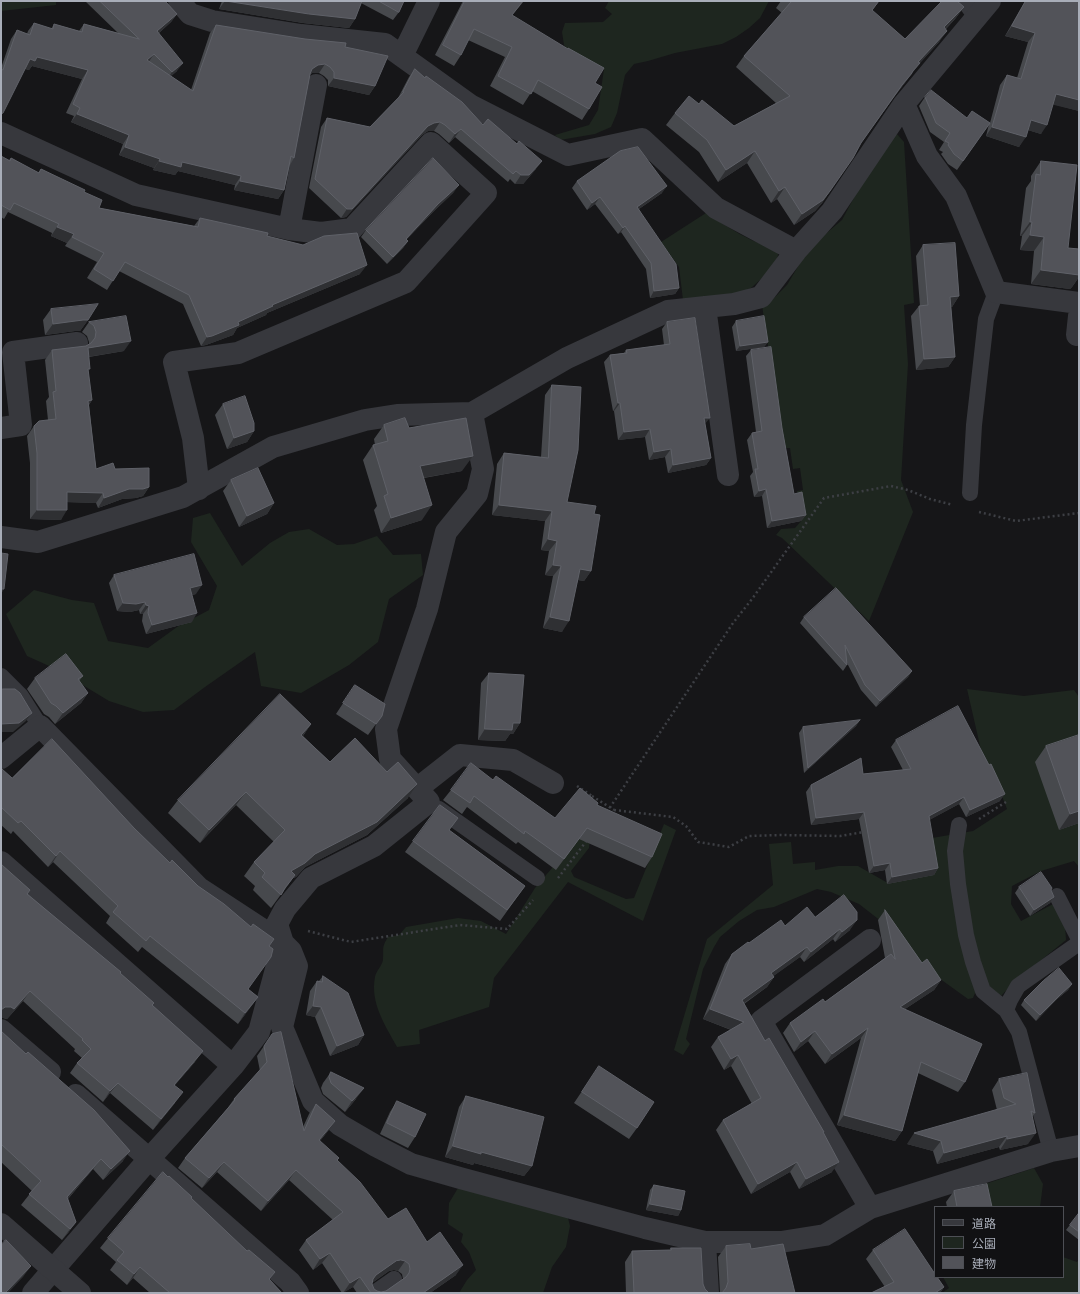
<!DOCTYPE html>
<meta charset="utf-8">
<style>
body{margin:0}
#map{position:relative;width:1080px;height:1294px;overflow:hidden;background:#161618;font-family:Ubuntu,"Noto Sans JP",sans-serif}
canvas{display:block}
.frame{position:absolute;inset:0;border:2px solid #a8adb8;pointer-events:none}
.legend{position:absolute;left:934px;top:1206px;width:130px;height:72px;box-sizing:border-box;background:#111113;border:1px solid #4d4f55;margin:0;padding:5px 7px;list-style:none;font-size:12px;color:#a8adb8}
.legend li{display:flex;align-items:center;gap:8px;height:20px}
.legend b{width:20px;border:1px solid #4d4f55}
</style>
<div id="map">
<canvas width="1080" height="1294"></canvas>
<div class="frame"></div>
<ul class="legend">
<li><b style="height:5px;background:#37383d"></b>道路</li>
<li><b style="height:11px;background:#1e261f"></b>公園</li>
<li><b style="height:11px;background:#525359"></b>建物</li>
</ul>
</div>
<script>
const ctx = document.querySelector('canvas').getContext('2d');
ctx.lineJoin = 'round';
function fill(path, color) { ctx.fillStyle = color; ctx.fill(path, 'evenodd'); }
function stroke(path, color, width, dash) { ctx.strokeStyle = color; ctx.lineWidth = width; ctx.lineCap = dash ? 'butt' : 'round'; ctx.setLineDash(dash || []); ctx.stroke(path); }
fill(new Path2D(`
 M1,1H56V5L1,11Z
 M609,1H769L760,18L749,28L736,37L722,44L675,53L648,61L634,64L625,75L617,113L611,127L595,134L560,140L555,135L589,125L598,110L604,69L590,64L571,54L564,45L562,32L565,23L603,22L612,14L605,8Z
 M897,134L904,142L914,303L904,305L908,364L901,480L913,512L869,621L782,538L776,535L781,529L795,528L802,520L797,491L803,490L800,468L793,469L790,448H783L762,305L772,300L787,285L809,248L842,220L880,149Z
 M706,213C725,225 752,244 773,247L778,254L777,262L769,272L751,288L734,295L683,300L679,267L661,242Z
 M210,513L242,566L270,543L289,532L309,529L337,545L354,544L377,536L393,555L421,554L423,575L389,599L378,642L349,665L301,693L261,686L255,652L205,687L174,710L143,712L109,701L58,670L27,656L6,614L34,590L72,600L94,603L108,641L148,648L177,627L209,610L217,586L191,542L193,518Z
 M967,689L1024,696L1074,690L1079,697V867L1074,861L1041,871L1012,886L1011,904L1021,921L1055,903L1065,924L1066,940L1014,982L1001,996L989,986L975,993L973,998L968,999L925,968L886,925L859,904L831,892L817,889L774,907L757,910L739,921L720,937L714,947L703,969L686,1039L690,1044L683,1055L674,1050L707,939L773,885L769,844L791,842L793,864L815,862V870L838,866H858L886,882L903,878L938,866L932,838L973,831L1007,809L995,778L973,756L981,750Z
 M664,824L676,830L643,921L568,882L494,978L489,1007L419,1030L420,1044L397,1047C385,1025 370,1003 375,977C376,971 382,966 383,960C384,949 381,948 388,937L399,935L406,927L458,918L481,921L506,934L535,888L581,834L590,839L589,848L571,871L574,877L626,899L634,898Z
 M1034,1168L1043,1184L1040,1207H987L982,1185Z
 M458,1188L567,1214L570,1226L566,1247L552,1267L543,1293H459L467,1280L476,1270L469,1252L461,1242L463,1234L448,1224L449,1203Z
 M1063,1257L1077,1262L1079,1259V1293H942L949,1288L943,1277H1063Z`), '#1e261f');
stroke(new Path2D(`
 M979,512L1016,521L1079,513
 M577,786L592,796
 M614,810L673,817L686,826L698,842L729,847L749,836L781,835L840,836L864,832
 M607,812L733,623L752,599L824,498L891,486L908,490L930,499L953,505
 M979,819L1006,802
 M558,878L588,839
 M308,931L351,942L460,925L507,929L533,900`), '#3d3f44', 2.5, [2, 3]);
stroke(new Path2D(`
 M964,1L976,17
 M970,493L974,425L986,319L996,292
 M1,676L21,696L40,726
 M439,809L537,878
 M959,825L955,851L958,884L966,935L973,962L983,991L1006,1010L1019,1032L1051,1151
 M1057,896L1079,939
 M1006,1010L1010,1000L1018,986L1079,943
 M374,1293L394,1279`), '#37383d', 16);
stroke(new Path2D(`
 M179,1L190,14L212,21L301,35L385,44L470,105L568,155L642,139L716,208L796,251
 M402,56L429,1
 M904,104L927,156L956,196L996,292L1079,303
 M1,133L136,195L289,229L321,233L352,229L431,143L486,193L406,282L238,353L174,362L193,438L199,489
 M289,229L316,85
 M705,307L728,475
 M1077,335L1079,316
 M1,428L21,425L13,352L77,343
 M1,537L38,542L183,497L273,447L365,420L397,415L472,413
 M1,758L40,726L199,888L283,943L291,951L297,966L282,1027L313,1101L340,1125L376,1146L411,1164L460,1178L645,1228L705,1242H781L825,1235L870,1208L1051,1151L1079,1146
 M418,788L460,755L513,760L553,783
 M1,862L233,1066
 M1,1030L50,1072
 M76,1095L290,1282L298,1293
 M870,1208L761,1021L870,940
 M705,1242L708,1293
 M33,1293L149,1159L233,1066L259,1032L283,943L277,924L285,909L311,878L374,846L429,802L390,759L386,729L427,609L446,532L477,494L483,469L472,413L567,358L668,311L734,304L761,297L796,251L832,211L904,104L990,1`), '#37383d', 22);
stroke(new Path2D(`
 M1,1224L80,1293`), '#37383d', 22);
stroke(new Path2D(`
 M592,796L614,810`), '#3d3f44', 2.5, [2, 3]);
fill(new Path2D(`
 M85,1H165L177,14L171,22L159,33L177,71L171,76L191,90L210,33L216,25L345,47L375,86L369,95L328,86V80L324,76L319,73H312L310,75L294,158L290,165L284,190L278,199L234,190L235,185L178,171L175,175L153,170L154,168L119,155L123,144L71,122L74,116L66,113L82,79L32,66L29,70L25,69L1,116V68L11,39L17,30L27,34L28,31L34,23L51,29L54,24L79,31L84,24L118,33Z
 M222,1H404L399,12L393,20L361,3L355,19L349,28L303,23L219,9Z
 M463,1H524L512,15L595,83L589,109L582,120L532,91L523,105L490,86L505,57L468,40L461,55L454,66L435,55Z
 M781,1H879L872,11L905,39L964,7L955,19L946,29L939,42L919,64L904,84L894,97L860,144L830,191L822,203L815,211L794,225L777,199L771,203L747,163L718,182L699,152L666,125L675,113L699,104L734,126L776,103L736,67L744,56L782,13L776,8Z
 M1025,1H1077L1079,111L1053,104L1041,134L1028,130L1019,147L986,136L989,124L957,170L948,164L941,154L943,152L939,150L944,142L930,132L919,106L925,97L967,118L990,123L1000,85L1007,75L1017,78L1028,42L1005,36Z
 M415,69L425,78L483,125L536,169L523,184H515L510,179L508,182L455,137L449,143L439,134L434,131H428L422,135L346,217L341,218L309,188L321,127L327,118L370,127L398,98L409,77Z
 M1,156L9,160L11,158L38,173L41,169L84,192L99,208L194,226L200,218L267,236L360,274L267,313L266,315L237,328L233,335L206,345L201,346L183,304L119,271L107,290L87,278L97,262L65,246L67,243L51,236L52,233L8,212L4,219L1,217Z
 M1041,161L1068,248L1079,249V277L1072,287L1070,289L1031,284L1034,251L1020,250L1022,236H1020L1026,188L1031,181V176Z
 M577,181L662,193L639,209L679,288L675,294L650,298L646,269L621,232L618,234L595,204L587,210L572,188Z
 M454,192L433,212L406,240L408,241L403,248L387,264L361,237L366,230Z
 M923,245L959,296L952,307H951L955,357L948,367L916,370L911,316L919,306H920L916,256Z
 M51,309L88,320L80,331H75L45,335L43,320Z
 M736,321L768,342L764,347L736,351L732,327Z
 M89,322L124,351L89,357L88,373L92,400L89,405L96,469H115L149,487L143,496L136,498L122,499L98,508L96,503L67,502L61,520L30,519V463L27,436L34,426L48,420L46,401L49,397L45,360L52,350L86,346L89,344V342L87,336L82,332Z
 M667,322L705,424L711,458L706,465L668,473L665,457L649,460L645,437L618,440L614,411H613L604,362L610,355L624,353L626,350L664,345L662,329Z
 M751,350L782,428L794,494L806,515L801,521L767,528L762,496L754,497L750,476L753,472L747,440L752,433L756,432L746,356Z
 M552,385L567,502L594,514L591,571L584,581L578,580L562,632L543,628L553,576L545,575L549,551L541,550L545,521L492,515L497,464L504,453L541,457L545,395Z
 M223,404L254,431L247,442L227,449L215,415Z
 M384,425L409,428L462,471L424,478L422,520L381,533L374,510L377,506L363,460L373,445H375L374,439Z
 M231,480L274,503L267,514L239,527L223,491Z
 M114,575L196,594L192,595V622L146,634L142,621L143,614H140L139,610L130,612L117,611L109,583Z
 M804,617L912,671L908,677L876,707L861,690L847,663V665L843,671L800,623Z
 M489,673L520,723L513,734H510L505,741L478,740L481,683Z
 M83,676L79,681L88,693L81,703L55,724L49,717L44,714L27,689L35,678Z
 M355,685L376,724L368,735L336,714Z
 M860,720L856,726L804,773L799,733L803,727Z
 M311,724L303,736L330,762L408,798L367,835L305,867L296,877L293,878L271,908L253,890L255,886L244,876L254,862L274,842L236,805L200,843L168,813L178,800Z
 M896,740L1000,801L966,817L959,804L929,820L938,868L934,875L887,884L885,870L869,873L859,819L811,825L806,792L811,785L863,774L903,770L891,747Z
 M1046,746L1079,823L1059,830L1035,762Z
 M1,771L12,778L134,828L170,863L269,946L248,989L258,997L238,1024L142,947L138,952L106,923L110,916L53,862L48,867L13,831L11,834L1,825Z
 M493,780L555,818L597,805L652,857L645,868L579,839L556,870L518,842L516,844L467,807L462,814L443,800L451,790Z
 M449,830L525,886L500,921L405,852L413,841Z
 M1,866L28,894L120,973L152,1005L195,1062L175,1085V1103L153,1130L110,1093L103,1102L70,1073L77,1063L82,1058L74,1051L75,1049L23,1001L7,1019L3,1018H1Z
 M1019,887L1054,897L1050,903L1030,916L1015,893Z
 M885,910L922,963L941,980L934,990L905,1009L965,1082L958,1092L918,1073L902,1131L895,1141L837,1125L861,1038L825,1064L808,1041L794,1052L783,1033L790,1023L825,1002L885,958L878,920Z
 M785,926L850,930L835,942L833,939L804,962L800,957L773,976L774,977L767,987L744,1004L765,1041L824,1132L823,1133L832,1172L799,1189L790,1172L751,1194L716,1130L723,1120L752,1104L731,1066L724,1070L711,1047L718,1037L731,1030L703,1019L725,964L732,954L749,943Z
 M323,976L364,1035L358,1045L330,1056L315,1017L306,1015L310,991L317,981H319Z
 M1072,984L1068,990L1056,1000L1036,1021L1021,1005L1024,1000Z
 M1,1031L123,1161L103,1180L93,1169L68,1199L76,1222L68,1233L62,1240L21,1205L32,1191L1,1162Z
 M264,1046L303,1127L309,1114L316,1104L335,1121L328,1131L320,1141L388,1219L427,1242L456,1275L430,1293H357L353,1287L342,1293L322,1263L313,1270L299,1250L306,1240L333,1220L289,1180L261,1211L217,1172L202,1188L178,1168L185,1158L227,1109L234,1099L260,1071L257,1056ZM394,1270L398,1271L402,1274L403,1279L386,1291L381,1292L377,1291L374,1289L372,1284V1283L389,1271Z
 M599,1066L637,1128L629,1139L574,1103Z
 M331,1072L356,1099L345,1112L323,1094L321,1088L323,1083Z
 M999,1079L1035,1113L1032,1117L1028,1144L1000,1150L999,1147L937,1164L933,1151L907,1144L997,1110L992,1090Z
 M466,1096L532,1166L524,1176L474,1163L473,1165L445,1157L459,1107Z
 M397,1101L415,1137L408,1148L380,1134L390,1112Z
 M654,1185L681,1210L678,1216L646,1210L650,1190Z
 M954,1191L992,1207H947L946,1202Z
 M191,1198L270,1280L282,1293H150L133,1278L127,1285L110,1270L116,1262L100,1248L108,1238Z
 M1079,1213V1240L1066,1230Z
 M726,1246L751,1249L795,1293H720L718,1257Z
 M671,1248L703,1284L705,1289L709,1293H626L625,1262L632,1251L670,1250Z
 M873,1250L944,1287L940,1293H871L885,1287L866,1259Z`), '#47494d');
fill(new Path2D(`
 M225,1L355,19L349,28L303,23L219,9Z
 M523,1H524L504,25L512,15Z
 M964,7L955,19L936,39L944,27Z
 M177,14L171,22L151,40L157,31Z
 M1012,26L1035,33L1028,42L1005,36Z
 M947,31L939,42L919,64L904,84L894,97L918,62Z
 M154,54L148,63L147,60Z
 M37,57L88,70L82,79L32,66L29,70L24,68L30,59Z
 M183,63L177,71L166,81L172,72Z
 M325,64L319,73H312L306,77L312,69L318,65Z
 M334,78L375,86L369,95L328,86Z
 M1056,94L1079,100V111L1050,104Z
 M77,114L129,135L123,144L71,122Z
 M1031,120L1047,125L1041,134L1024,129Z
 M440,122L434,131H428L422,135L346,217L341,218L347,209L428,126L434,123Z
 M992,127L1026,137L1019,147L986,136Z
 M461,129L455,137L449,143L455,134Z
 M125,147L160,159L154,168L119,155Z
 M755,151L747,163L718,182L726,170Z
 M159,161L182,162L241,176L235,185L178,171L175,175L153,170Z
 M542,161L536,169L523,184H515L521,175Z
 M240,181L284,190L278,199L234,190Z
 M459,185L454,192L433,212L400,246L406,239L438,204Z
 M667,186L662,193L633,213L637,207Z
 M785,187L777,199L771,203L779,191Z
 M830,191L822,203L815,211L794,225L802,214Z
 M600,197L595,204L587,210L592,203Z
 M1030,222H1032L1022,236H1020Z
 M625,226L621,232L618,234L623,228Z
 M57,227L74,234L67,243L51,236Z
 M1030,235L1044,237L1034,251L1020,250Z
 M408,241L403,248L387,264L393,257Z
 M367,265L360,274L267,313L266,315L237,328L233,335L206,345L201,346L207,337L272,305Z
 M1041,270L1079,275V277L1072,287L1070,289L1031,284Z
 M679,288L675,294L650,298L654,291Z
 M959,296L952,307H942L950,297Z
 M83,320H88L80,331H75L45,335L53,324Z
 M131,341L124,351L81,358L88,348Z
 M768,342L764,347L736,351L740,346Z
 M955,357L948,367L916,370L924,359Z
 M92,400L85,410L88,401Z
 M618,403H620L614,411H613Z
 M704,418H710L704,425Z
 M650,429L645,437L618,440L624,432Z
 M254,431L247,442L227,449L234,438Z
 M671,449L665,457L649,460L654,452Z
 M473,456L462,471L410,480L420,466Z
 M711,458L706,465L668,473L673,465Z
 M149,487L143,496L136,498L122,499L98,508L104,498L129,489Z
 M766,489L762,496L754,497L759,491Z
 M67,492L103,493L96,503L60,502Z
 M274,503L267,514L239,527L247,516Z
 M432,505L422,520L381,533L391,518Z
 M499,505L552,511L545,521L492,515Z
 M37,510H67L61,520L30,519Z
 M806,515L801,521L767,528L772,521Z
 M548,539L557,541L549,551L541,550Z
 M553,565L561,566L553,576L545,575Z
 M580,569L591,571L584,581L572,579Z
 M202,585L196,594L185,597L190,588Z
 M1,589H4L1,594Z
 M145,602L139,610L130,612L117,611L123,603Z
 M146,605L149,606L143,614H140Z
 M197,613L192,622L146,634L152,625Z
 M550,617L569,621L562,632L543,628Z
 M912,671L908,677L876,707L880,701Z
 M88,693L81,703L55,724L63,713Z
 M32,713L26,721L13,732H1V724Z
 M860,720L856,726L804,773L808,768Z
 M513,723H520L513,734H510L505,741L478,740L485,729Z
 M311,724L302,737L301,735Z
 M417,784L408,798L367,835L305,867L296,877L293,878L281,895L285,888L291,871L315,854Z
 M246,792L236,805L200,843L209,830Z
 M1005,794L1000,801L966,817L970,810Z
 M964,797L959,804L924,823L929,816Z
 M1079,811V823L1059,830L1070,814Z
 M864,812L859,819L811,825L816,818Z
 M60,851L53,862L48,867L56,856Z
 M890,863L885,870L869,873L874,866Z
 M938,868L934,875L887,884L892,877Z
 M1054,897L1050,903L1030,916L1034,910Z
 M857,920L850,930L835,942L842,932Z
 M840,929L833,939L804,962L811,952Z
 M807,947L800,957L764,983L771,973Z
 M774,977L767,987L734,1010L742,1000Z
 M941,980L934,990L893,1017L900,1007Z
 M1072,984L1068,990L1056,1000L1036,1021L1040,1015L1060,995Z
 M30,991L23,1001L7,1019L3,1018H1V1010Z
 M258,997L250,1008L238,1024L245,1013Z
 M313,1006L321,1007L315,1017L306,1015Z
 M710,1009L744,1022L737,1032L703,1019Z
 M868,1028L861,1038L825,1064L832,1054Z
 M815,1031L808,1041L794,1052L801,1042Z
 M364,1035L358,1045L330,1056L337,1046Z
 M203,1051L195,1062L166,1095L174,1085Z
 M738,1055L731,1066L724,1070L731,1059Z
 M118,1083L110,1093L103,1102L110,1091Z
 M364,1088L356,1099L345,1112L352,1101Z
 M183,1092L175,1103L153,1130L161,1119Z
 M844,1115L902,1131L895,1141L837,1125Z
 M335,1121L328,1131L312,1150L319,1140Z
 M914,1133L941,1141L933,1151L907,1144Z
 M1036,1133L1028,1144L1000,1150L1007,1139Z
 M1007,1136L999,1147L937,1164L944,1153Z
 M453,1146L481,1152L532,1166L524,1176L474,1163L473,1165L445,1157Z
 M130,1151L123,1161L103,1180L111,1169Z
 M101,1159L93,1169L60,1208L67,1197Z
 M224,1162L217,1172L202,1188L209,1178Z
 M797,1162L790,1172L751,1194L758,1184Z
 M839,1162L832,1172L799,1189L806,1179Z
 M296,1170L289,1180L261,1211L268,1201Z
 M650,1204L681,1210L678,1216L646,1210Z
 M76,1222L68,1233L62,1240L70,1229Z
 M330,1253L322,1263L313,1270L320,1259Z
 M401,1260L405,1261L398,1271L394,1270L389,1271L369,1285L366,1289L376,1275L396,1261Z
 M463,1265L456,1275L430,1293H423Z
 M31,1266L23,1277L8,1293H5Z
 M140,1267L133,1278L127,1285L134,1274Z
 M360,1277L353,1287L343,1293L350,1283Z
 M944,1287L940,1293H935Z`), '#2f3033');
const building = new Path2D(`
 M100,1H165L177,14L157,31L183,63L172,72L154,54L147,60L193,91L216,25L305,39L346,43L345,47L388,56L375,86L334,78V72L330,67L325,64L318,65L312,69L310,74L294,158L291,156L284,190L240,181L241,176L182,162L181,167L159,161L160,159L125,147L129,135L77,114L80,108L73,104L88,70L37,57L35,61L30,59L3,113L1,114V69L3,70L17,30L30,35L34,23L53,29L54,24L82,32L84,24L139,39Z
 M226,1H362L355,19L309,14Z
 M379,1H404L399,12Z
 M465,1H523L512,15L568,49V48L604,68L595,83L602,87L589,109L538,80L531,94L498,76L512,47L474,29L461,55L443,45Z
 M790,1H879L872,10L905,39L942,1H957L964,7L944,27L947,31L918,62L920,63L912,72V73L902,85L861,143L853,158L830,191L823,200L802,214L785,187L779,191L755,151L726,170L707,140L675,113L689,96L699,104L702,100L734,126L790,96L744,56L791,2Z
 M1026,1H1077L1079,2V100L1056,94L1047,125L1031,120L1026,137L992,127L1007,75L1021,79L1035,33L1012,26Z
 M415,69L425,78L426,76L462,102L483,125L488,119L517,144L519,141L542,161L529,175H521L516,171L513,174L461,129L455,134L445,125L440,122L434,123L428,126L352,209H347L315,179L327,118L370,127L404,92H403Z
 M931,90L967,118L972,111L990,123L963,161L954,154L948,145L949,143L945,141L950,133L936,123L925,97Z
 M638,147L667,186L637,207L676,264L679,288L654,291L651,263L625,226L623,228L600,197L592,203L577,181L620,151Z
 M1,156L10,161L11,158L39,173L41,169L85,190L84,192L102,200L99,208L198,227L200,218L268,233L267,236L303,245L324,236L357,233L367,265L272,305L273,306L238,322L239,325L212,336L207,337L189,295L125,262L113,281L94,269L104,253L72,237L74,234L57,227L59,224L14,203L10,210L1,205Z
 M433,158L459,185L438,204L406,239L408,241L393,257L366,230Z
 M1041,161L1077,165L1068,248L1079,249V275L1041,270L1044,237L1030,235L1032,222H1030L1036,174L1040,175Z
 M955,243L959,296L950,297L955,357L924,359L919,306L928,305L923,245Z
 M98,304L88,320H83L53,324L51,309Z
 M126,316L131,341L88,348L90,369H88L92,400L88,401L96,469L113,463L115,469L149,468V487L143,489H129L104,498L103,493L67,492V510H37V453L34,426L39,421L56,419L53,392L56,391L52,350L86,346L91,343L95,338L96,332L94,326L89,322Z
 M764,316L768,342L740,346L736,321Z
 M695,318L710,418H704L711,458L673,465L671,449L654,452L650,429L624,432L620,403H618L610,355L627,353L626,350L670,344L667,322Z
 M771,347L782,428L794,494L802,492L806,515L772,521L766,489L759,491L755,469H758L752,433L762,431L751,350Z
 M552,385L581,387L578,450L567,502L596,506L594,514L600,515L591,571L580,569L569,621L550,617L561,566L553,565L557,541L548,539L552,511L499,505L504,453L548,458Z
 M245,396L254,423V431L234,438L223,404Z
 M405,418L409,428L466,418L473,456L420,466L432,505L391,518L384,496L388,494L373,445L388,441L384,425Z
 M258,468L274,503L247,516L231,480Z
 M1,553L8,554L4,589H1Z
 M194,554L202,585L190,588L197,613L152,625L148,613L149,606L146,605L145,602L136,604L123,603L114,575Z
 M836,588L912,671L880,701L865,685L845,645L847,665L804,617Z
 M66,654L83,676L78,679L88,693L63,713L56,706L51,703L35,678Z
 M489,673L524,675L520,723H513L512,730L485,729Z
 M355,685L385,704L382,716L376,724L343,703Z
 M1,689H15L20,693L32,713L19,723L1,724Z
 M280,694L311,724L301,735L330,762L355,738L387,772L398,762L417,784L377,822L315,854L305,863L291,871L295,875L285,888L281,895L262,877L265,873L254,862L285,830L246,792L209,830L178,800Z
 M958,706L989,765L991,764L1005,794L970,810L964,797L929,816L938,868L892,877L890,863L874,866L864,812L816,818L811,785L861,758L863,774L911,769L896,740Z
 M860,720L808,768L803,727Z
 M1079,735V811L1070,814L1046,746Z
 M52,739L134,828L170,863L172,860L198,886L224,904L251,927L253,924L274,939L269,946L273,949L271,957L248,989L258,997L245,1013L150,936L146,941L113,912L118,906L60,851L56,856L21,821L18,823L1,807V771L2,769L12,778Z
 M471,763L493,780L496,776L555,818L580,788L598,803L597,805L662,834L652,857L587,828L564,859L525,831L524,834L474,796L470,803L451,790Z
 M440,805L458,818L449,830L525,886L507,910L413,841Z
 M2,865L30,890L27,894L121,972L120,973L154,1003L152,1005L203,1051L174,1085L183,1092L161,1119L118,1083L110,1091L77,1063L91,1049L82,1040L83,1039L30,991L14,1009L11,1007H5L1,1010V866Z
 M1041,872L1052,888L1051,890L1054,897L1034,910L1019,887Z
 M844,895L857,912V920L842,932L840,929L811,952L807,947L771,973L774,977L742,1000L765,1041L769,1038L824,1132H823L839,1162L806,1179L797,1162L758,1184L723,1120L761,1098L738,1055L731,1059L718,1037L744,1022L710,1009L732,954L748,942L749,943L781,920L785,926L807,907L815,917Z
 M885,910L922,963L927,959L941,980L900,1007L982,1044L965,1082L921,1062L902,1131L844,1115L868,1028L832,1054L815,1031L801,1042L790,1023L823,999L825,1002L891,954L895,959Z
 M1059,968L1072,984L1060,995L1040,1015L1024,1000L1043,981Z
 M323,976L348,993L364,1035L337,1046L321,1007L313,1006L317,981L322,982Z
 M1,1031L26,1054L28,1052L94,1110L130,1151L111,1169L101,1159L67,1197L76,1222L70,1229L29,1194L41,1181L1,1144Z
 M281,1032L304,1131L316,1104L335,1121L319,1140L339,1158L337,1160L360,1182L388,1219L406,1208L427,1242L440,1232L463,1265L423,1293H371L360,1277L350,1283L330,1253L320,1259L306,1240L343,1212L296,1170L268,1201L224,1162L209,1178L185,1158L235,1100L234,1099L267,1062L264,1046L272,1034ZM401,1260L405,1261L409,1264L410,1269L409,1273L406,1277L386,1291L381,1292L377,1291L374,1289L372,1284L373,1279L376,1275L396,1261Z
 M599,1066L654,1102L637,1128L582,1092Z
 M331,1072L364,1088L352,1101L331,1083L329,1077Z
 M1027,1073L1035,1113L1031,1111L1036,1133L1007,1139V1136L944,1153L941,1141L914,1133L1016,1104L1004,1098L999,1079Z
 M466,1096L544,1117L532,1166L481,1152V1154L453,1146Z
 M397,1101L426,1114L415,1137L387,1123Z
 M163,1172L168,1177L169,1176L192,1197L191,1198L247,1251L249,1250L275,1272L269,1279L282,1293H170L140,1267L134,1274L117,1260L124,1252L108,1238Z
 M987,1184L992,1207H957L954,1191Z
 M654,1185L685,1191L681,1210L650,1204Z
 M1079,1213V1232L1070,1225Z
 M905,1229L935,1274V1277H937L944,1287L935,1293H871L894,1282L873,1250Z
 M6,1240L31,1266L5,1293H1V1245Z
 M750,1244L751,1249L783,1244L795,1293H722L726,1288L728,1282L726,1246Z
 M671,1248H701L703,1284L705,1289L709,1293H634L632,1251L671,1250Z`);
fill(building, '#525359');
stroke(building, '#5f6168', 1);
</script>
